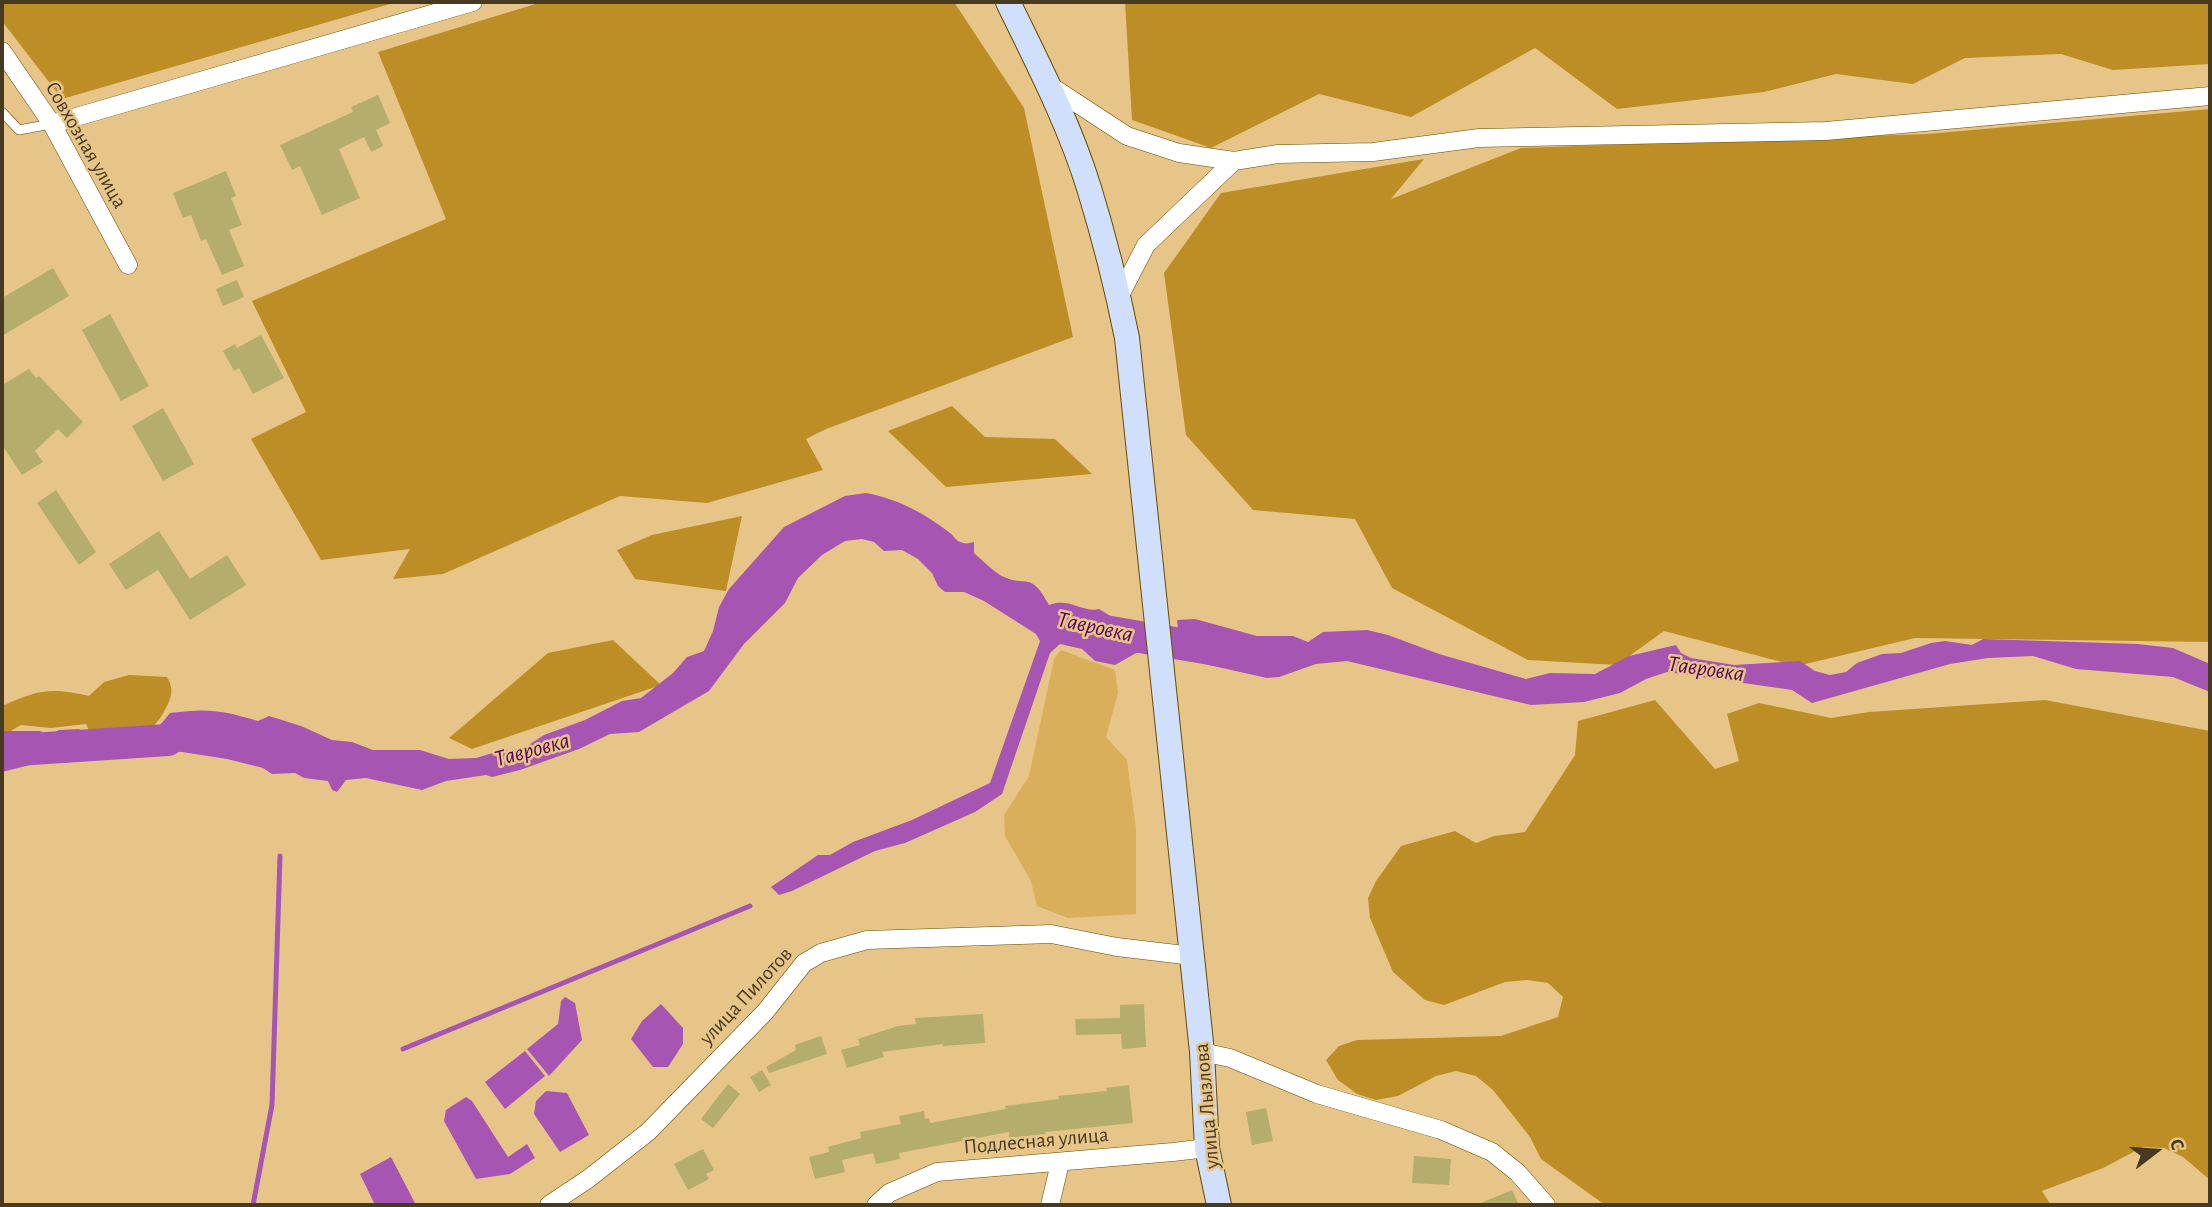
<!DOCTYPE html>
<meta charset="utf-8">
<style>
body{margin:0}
#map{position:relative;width:2212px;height:1207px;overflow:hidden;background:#e7c588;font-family:"Alegreya Sans",sans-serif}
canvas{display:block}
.frame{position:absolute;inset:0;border:4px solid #483a21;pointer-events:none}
.north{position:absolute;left:2121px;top:1116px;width:70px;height:70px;-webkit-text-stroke:5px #e7c588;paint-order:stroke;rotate:73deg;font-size:19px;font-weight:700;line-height:28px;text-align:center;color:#483a21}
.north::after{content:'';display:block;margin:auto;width:24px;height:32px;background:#483a21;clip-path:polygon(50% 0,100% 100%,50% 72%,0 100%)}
</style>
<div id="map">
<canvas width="2212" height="1207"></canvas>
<div class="frame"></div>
<div class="north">С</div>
</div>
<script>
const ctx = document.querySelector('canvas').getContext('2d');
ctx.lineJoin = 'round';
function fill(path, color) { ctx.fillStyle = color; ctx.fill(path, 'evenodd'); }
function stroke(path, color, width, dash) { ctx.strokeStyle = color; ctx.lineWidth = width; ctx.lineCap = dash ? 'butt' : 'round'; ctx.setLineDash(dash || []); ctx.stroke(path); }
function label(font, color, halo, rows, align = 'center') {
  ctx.font = font + ' "Alegreya Sans",sans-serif'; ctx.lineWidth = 5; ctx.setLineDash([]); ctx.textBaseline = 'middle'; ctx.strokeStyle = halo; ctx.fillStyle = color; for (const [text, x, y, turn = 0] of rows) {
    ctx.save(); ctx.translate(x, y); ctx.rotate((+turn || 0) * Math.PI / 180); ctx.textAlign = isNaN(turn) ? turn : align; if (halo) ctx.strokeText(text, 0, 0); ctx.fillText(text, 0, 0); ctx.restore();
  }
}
fill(new Path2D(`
 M1061,650L1115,670L1118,693L1106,737L1127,760L1136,829V914L1068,918L1037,906L1031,881L1005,836L1004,815L1029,776L1054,659Z`), '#daaf5b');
fill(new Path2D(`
 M2,2H397L62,99L2,21Z
 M542,2H954L1024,108L1073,337L826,429L806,439L823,470L707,503L620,496L443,574L393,579L410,549L321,560L251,439L306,412L252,301L446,219L378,52Z
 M1125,2H2210V64L2113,70L2061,54L1965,58L1913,84L1836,74L1764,92L1617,109L1535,48L1411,117L1319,94L1211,148L1132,120Z
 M2210,109V642L1915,638L1797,666L1664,631L1617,665L1528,660L1392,588L1355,519L1253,510L1186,435L1164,273L1221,193L1424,159L1391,199L1521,148L1927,134Z
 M952,406L985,437L1055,439L1092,474L946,487L888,431Z
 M742,516L726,591L635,579L617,550L652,535Z
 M613,640L661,685L472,749L449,738L548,653Z
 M129,675L167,677C174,688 172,697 166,708C148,744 126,734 91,735L86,724L51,728L21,725L2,736V706C38,690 50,687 89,696L104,682Z
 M1655,700L1715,769L1739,761L1727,714L1759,703L1831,718L1869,712L2045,700L2210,731V1180L2183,1157L2164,1148L2143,1147L2103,1168L2042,1191L2051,1205H1605L1541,1159L1530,1137L1493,1090L1476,1076L1456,1071L1436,1076L1398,1096L1376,1100L1357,1094L1338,1080L1326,1060L1339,1046L1357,1040L1501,1036L1558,1017L1563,997L1548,983L1527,980L1505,982L1444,1005L1425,1000L1393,972L1370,918L1368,898L1376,881L1401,846L1455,831L1476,843L1494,836L1525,832L1575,755L1578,721Z`), '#bd8e26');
fill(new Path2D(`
 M866,493C896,498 926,514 950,533C953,535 955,539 958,541C963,544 968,544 974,542V553C982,560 991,569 1000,575C1026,589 1030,569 1049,605C1070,597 1082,613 1099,609L1112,617L1135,621L1138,652L1115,665L1095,661L1082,649L1060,644L1050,653L1002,794L975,812L905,843L875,851L792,891L779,895L771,887L818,855H830L853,842L912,820L990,783L1040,641L1036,634L984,601L964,592H945L938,586L932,573L918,559L902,550L884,551L874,542L862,539L845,541L822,555L798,578L785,603L744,644L709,691L639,732L610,734L579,749L520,770L492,777L486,775L446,781L422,790L366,778L346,780L337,792L332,790L328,781L304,778L295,773L272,774L263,768L227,759L182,752L142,750L127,752L124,736C150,737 154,733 170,713C207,708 222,710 258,721L269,716L301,726L332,740L352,742L373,750H420L449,759L476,758L496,752L524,748L544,735L585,720L622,701L641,698L673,673L687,657L704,651L713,631L719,607L729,589L784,527L845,496Z
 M1195,619L1257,636H1293L1308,642L1323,632L1367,630L1388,635L1439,654L1526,679L1550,673L1595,674L1629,656L1676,645L1681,653L1691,658L1734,665L1800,661L1815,671L1830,675L1846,672L1857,663L1882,654L1901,653L1931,643L1945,641L1972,645L1983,639L2138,644L2173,648L2210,664V692L2173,677L2076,669L2033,656L1988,658L1950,664L1812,703L1792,690L1667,672L1646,679L1620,693L1584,702L1531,705L1347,661L1316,664L1279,677L1267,678L1182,659L1177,620Z
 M79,729C90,740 104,736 118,734L119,752L86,753L67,763L42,762L2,772V731H40L50,736L59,730Z
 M565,997L575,1003L582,1040L549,1076L527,1049L558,1024L561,1001Z
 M661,1004L683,1028V1044L668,1067H653L631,1039L642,1021Z
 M525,1051L545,1076L505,1109L485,1082Z
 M546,1091L567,1093L589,1135L560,1152L534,1114L536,1101Z
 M466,1097L472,1101L508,1157L527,1144L535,1158L510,1174L476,1179L444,1121L446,1110Z
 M391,1157L416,1205H375L360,1174Z`), '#a656b2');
stroke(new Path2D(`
 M403,1049L750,906
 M253,1205L272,1105L280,856`), '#a656b2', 5);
stroke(new Path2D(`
 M1093,629L1222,651
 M2,751L168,740`), '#a656b2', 32);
fill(new Path2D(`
 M378,95L390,123L376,130L383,146L371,152L364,137L339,149L360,198L322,215L300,166L292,170L280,145L353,112L351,107Z
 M226,171L236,196L231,198L242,225L229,230L244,266L222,275L206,239L201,241L191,215L183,218L173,193Z
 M53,268L69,296L2,336V298Z
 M237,280L244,297L223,306L216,289Z
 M110,314L149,386L121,401L82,330Z
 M261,335L284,378L253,394L239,368L234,371L223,351L235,344L237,348Z
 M29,369L36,378L39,376L83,422L67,438L58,429L35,451L43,462L22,475L2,445V385Z
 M163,408L194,464L163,481L132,426Z
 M56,490L96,552L79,565L37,503Z
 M159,531L190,579L227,555L246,585L190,620L158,570L126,590L109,564Z
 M1144,1004L1146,1047L1122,1049L1121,1034L1076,1035L1075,1019L1120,1018V1005Z
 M983,1014L985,1043L943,1046V1044L882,1052L884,1057L847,1068L841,1050L860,1045L858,1039L898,1026L916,1024L915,1018Z
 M821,1036L827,1054L769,1073L766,1067L796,1050L795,1045Z
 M762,1070L771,1085L759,1092L750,1077Z
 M728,1084L740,1094L713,1128L701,1119Z
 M1129,1085L1133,1123L1045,1132L1046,1134L1009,1138V1132L899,1153L900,1159L876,1164L873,1153L842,1160L845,1172L815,1179L809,1157L829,1152L828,1147L861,1138L860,1132L901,1124L899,1116L924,1111L925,1119L929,1118L930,1123L1006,1109L1005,1106L1059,1099L1058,1096L1107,1091L1106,1088Z
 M1266,1108L1273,1141L1252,1145L1246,1112Z
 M703,1149L714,1170L706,1174L709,1179L688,1190L674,1164Z
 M1414,1156L1451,1159L1449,1185L1412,1183Z
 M1512,1190L1519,1205H1476Z`), '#b5ad6b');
const lane = new Path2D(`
 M2,112L19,130L51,124`);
const street = new Path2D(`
 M2,51L52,124L128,265
 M1049,85L1127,136L1179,153L1234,161L1278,154L1373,152L1479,138L1826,131L2210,96
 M52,124L473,2
 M1119,297L1146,245L1234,161
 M1202,1052L1230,1058L1317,1094L1441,1130L1492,1152L1518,1173L1546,1205
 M549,1205L588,1179L648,1132L765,1012L804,963L821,953L867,940L1051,934L1117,947L1193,956
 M876,1205L889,1193L937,1172L1173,1152L1207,1148
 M1050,1205L1060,1163`);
const secondary = new Path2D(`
 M1008,2C1037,62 1069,123 1089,188C1104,237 1117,288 1127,338L1202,1052L1207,1148L1219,1205`);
stroke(lane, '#664901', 10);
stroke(street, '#664901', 19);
stroke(secondary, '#664901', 26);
stroke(lane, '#fff', 9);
stroke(street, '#fff', 18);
stroke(secondary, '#d0e0fc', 24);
label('21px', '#483a21', '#e7c588', [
 ["Совхозная улица",86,145,60],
 ["улица Пилотов",746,996,-47],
 ["улица Лызлова",1207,1106,-95],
 ["Подлесная улица",1036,1141,-5]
]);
label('italic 23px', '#53005e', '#e7c588', [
 ["Тавровка",1095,627,12],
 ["Тавровка",1706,669,8],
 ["Тавровка",532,750,-15]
]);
</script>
